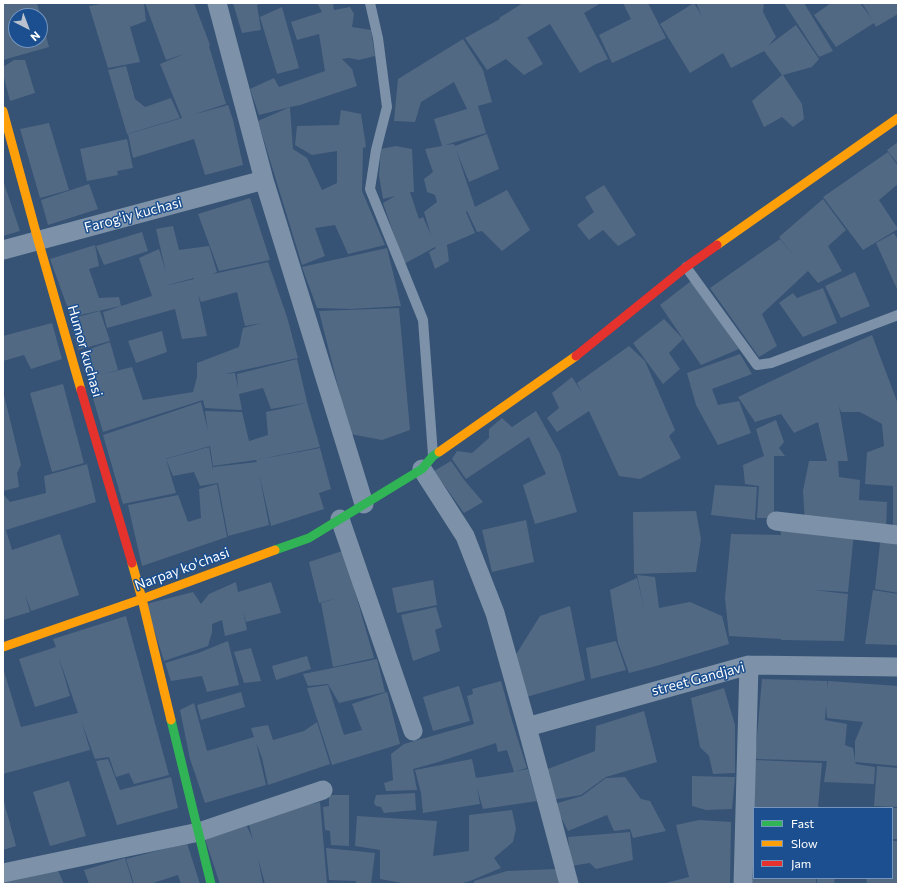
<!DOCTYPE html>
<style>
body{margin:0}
#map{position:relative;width:901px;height:887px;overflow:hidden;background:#365274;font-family:Commissioner,sans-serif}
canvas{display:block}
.frame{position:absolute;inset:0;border:4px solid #fff;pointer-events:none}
.legend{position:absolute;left:753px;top:807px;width:140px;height:72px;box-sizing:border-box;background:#1b4f8f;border:1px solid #7695bc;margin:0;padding:5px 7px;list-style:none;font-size:12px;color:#fff}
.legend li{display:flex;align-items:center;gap:8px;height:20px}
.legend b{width:20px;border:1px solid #7695bc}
.north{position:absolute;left:8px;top:8px;width:40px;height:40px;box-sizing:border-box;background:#1b4f8f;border:1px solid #7695bc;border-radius:50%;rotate:138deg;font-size:11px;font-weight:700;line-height:16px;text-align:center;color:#fff}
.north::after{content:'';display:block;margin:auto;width:14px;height:18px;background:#b9c2ce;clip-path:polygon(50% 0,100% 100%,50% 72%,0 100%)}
</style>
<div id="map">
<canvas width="901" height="887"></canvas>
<div class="frame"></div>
<ul class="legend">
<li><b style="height:5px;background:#30b455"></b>Fast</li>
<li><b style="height:5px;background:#ff9f0a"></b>Slow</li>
<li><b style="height:5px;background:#e5322d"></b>Jam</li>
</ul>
<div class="north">N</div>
</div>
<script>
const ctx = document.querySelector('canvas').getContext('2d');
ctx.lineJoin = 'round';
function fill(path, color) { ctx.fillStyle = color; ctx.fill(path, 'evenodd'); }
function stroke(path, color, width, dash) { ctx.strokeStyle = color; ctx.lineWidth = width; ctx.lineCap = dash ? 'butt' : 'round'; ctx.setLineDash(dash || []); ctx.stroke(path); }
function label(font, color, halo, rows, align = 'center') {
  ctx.font = font + ' Commissioner,sans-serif'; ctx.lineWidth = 3; ctx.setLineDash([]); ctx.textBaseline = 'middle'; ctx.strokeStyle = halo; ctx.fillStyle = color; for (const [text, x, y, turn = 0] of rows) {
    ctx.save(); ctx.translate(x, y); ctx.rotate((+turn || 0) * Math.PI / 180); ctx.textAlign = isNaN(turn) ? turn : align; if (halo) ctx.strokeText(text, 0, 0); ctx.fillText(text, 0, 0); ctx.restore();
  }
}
fill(new Path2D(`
 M3,3H37L49,47L3,60ZM16,16H40V40H16Z
 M107,3H144L146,21L130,27L140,62L108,68L89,6Z
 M145,3H194L210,45L209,46L226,104L192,115L228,105L233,120L243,165L205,175L194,139L133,158L128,134L182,118L160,64L184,54L166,60Z
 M233,3H263L257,5L261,30L242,33Z
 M317,3H333L334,10L350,7L354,14L352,27L371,30L375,56L359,60L349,58L342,59L352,69L357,86L300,105L290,107L293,149L307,158L322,190L337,183V151L312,155L295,145L297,126L339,125L341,110L361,114L366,147L363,148L362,191L385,245L348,254L335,225L315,228L325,256L302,265L258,121L290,107L259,115L250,89L274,78L279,87L325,71L319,34L297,40L291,22L322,12Z
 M523,3H601L584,13L608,59L594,65L580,73L550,24L528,37H527L543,64L524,75L506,59L487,70L465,38L500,19L499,18Z
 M623,3H648L666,38L612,63L599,35L631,19Z
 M694,3L702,16L696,3H764L763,12L776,37L768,46L796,25L819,59L812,67L783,75L802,104L804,119L793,127L782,117L764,127L752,101L782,75L764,51L731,68L723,53L690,73L660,24Z
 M784,3H804L833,51L819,57Z
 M831,3H860L872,19L862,3H898V14L876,27L874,23L836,47L814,15Z
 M282,7L299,68L277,74L260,17Z
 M463,39L483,70L492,102L478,106L486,133L445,145L454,144L455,146L487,134L499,169L469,182L456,150L475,207L507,190L530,230L502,251L482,231L477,232L467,211L466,212L475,233L447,245L449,261L435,269L429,252L436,248L435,247L404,264L383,203L395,196L383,199L379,176L381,149L396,146L412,149L414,192H410L419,219L423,217L431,235L424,212L437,202L435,195L427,192L424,179L433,172L425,149L442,146L434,119L467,109L454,82L421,102L415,122L394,121L398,79Z
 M14,60H25L35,93L10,101L3,74V67Z
 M126,66L135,99L145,107L171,98L180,118L127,134L108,70Z
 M49,123L69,190L40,198L20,129Z
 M127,139L133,168L117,171L118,175L87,181L80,149Z
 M898,142V164L887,150Z
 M888,152L898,166V184L879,200L898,229L863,250L823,197Z
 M3,180L20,231L3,236Z
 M89,184L98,209L48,225L41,200Z
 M604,185L636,235L618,246L603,230L589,240L577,225L594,212L585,197Z
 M250,198L270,260L219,271L198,214Z
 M823,199L846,230L828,246L842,271L818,283L808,271L762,314L777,346L759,357L710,288L780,239L795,257L779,237Z
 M173,226L179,250L209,246L217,272L213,274L268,262L287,317L298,358L225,374L235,373L238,388L237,374L297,359L307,402L320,447L256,460L213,466L210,446L165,459H166L209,447L213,470V467L257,462L256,460L320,448L331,489L319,493L324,509L271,526L259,473L269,525L228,536L218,483L200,486L194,472L173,476L166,459L176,493L123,504L103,435L201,402L208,431L205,411L242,412L249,441L268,435L266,412L285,408L305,403L271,409L263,388L239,394L242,410L205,408L203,400L103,432L87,378L132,367L143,400L193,392L197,377V363L239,347L243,328L262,323L245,326L237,292L201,302L198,294L207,336L182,339L175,309L107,328L103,312L152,296L139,258L159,249L166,272L156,229ZM194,278V279L169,285H168Z
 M142,232L148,251L104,265L96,246Z
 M894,233L898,240V291L876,243Z
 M95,245L99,266L89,269L99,298L119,297L121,306L71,317L50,259Z
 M387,248L401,306L351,309L317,308L302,267Z
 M855,272L870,306L841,318L825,286Z
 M691,281L739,349L701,365L660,305Z
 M823,288L837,323L803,337L779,303L793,293L797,298Z
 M399,308L410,430L382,440L350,434L319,311Z
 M100,311L110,341L78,350L70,319Z
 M664,319L683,339L669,353L680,369L663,384L633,343Z
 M52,323L62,359L31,369L24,355L3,361V336Z
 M162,331L167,352L136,363L128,341Z
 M872,335L898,404V528H893V486L865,484L867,452H868L884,446L882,424L860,412H841L839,406L848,461H838L839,477L860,480L859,500L887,502L886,529L805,522L803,491L809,461H827L818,422L794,433L781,414L755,422L738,397L822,357Z
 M110,342L118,370L88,378L81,352Z
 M629,346L645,361L675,430L669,436L681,458L640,479L619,476L589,411L557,432L547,418L559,408L552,393L572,377L582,393L577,383Z
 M740,354L752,374L712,389L718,405L739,401L751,433L718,445L696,405L687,373Z
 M63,384L84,463L52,472L30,393Z
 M3,391L21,465L17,473L19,487L3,491Z
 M536,411L560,454L577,512L535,524L523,485L546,474L529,437L466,479L452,459L457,451L472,453L489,438V429L502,418L512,427Z
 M776,420L784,442L779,448L785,456H774V518H757L759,486L745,484L743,465L764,456L756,429Z
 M451,461L465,481L483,502L464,513L434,471Z
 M87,464L96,502L6,530L12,550L60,534L79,595L31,611L25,594L30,612L3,620V494L10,502L46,493L44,476Z
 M217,484L227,537L142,566L128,505L178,495L188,522L201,518L199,489Z
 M715,485L757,487L755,520L711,515Z
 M696,511L701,539L696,572L634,574L633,512Z
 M526,520L534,562L492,572L482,530Z
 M780,526L854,533L848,592L814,590L848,594L844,641L781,640V639L729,636L725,598L731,534L781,535Z
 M880,543H898V593L875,589Z
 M345,550L355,592L374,658L333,667L321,603L337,598L319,603L309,562Z
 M637,575L655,577L659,608L690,602L722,616L729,644L656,666L629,673L618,643L610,590L637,578L644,608Z
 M433,580L437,605L397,613L392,588Z
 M236,582L238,592L271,582L281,613L246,622L243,611L247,630L225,636L222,620L212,624V632L208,646L164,661L146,604L193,592L201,604L209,594Z
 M873,590L898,594V645L865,644Z
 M570,606L585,680L523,698L515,656L540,616Z
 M436,607L442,627L435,630L440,651L413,661L401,615Z
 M126,616L169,775L134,784L129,773L116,777L109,757L95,759L82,723L90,750L3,774V668L21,727L78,713L59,658L70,696L35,707L19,659L56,647L53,639Z
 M228,641L239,685L207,692L202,676L171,681L165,663L198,653Z
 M616,641L626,670L591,679L586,648Z
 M251,648L261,681L244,683L234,652Z
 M307,656L311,669L276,680L272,666Z
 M377,659L385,692L339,703L328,684L308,686L303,674Z
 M762,679L827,681V688L828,681L898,686V766L855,762L856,764L875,767L874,784L824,782L827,761L755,759ZM826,705L827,718L863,722L855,741V761L853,748L845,745L847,724L825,720Z
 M501,681L513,724L527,768L516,771L528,769L537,801L483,809L477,788L480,804L423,813L421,793L415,770L472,759L476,778L514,772L507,750L498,752L496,743L435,763L413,769L417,790L386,791L384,783L393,780L391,754L404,744L474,724L467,696L473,694L472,689Z
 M328,685L344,735L362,730L352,704L387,692L400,744L332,765L307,688Z
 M459,686L470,721L433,731L423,697Z
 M724,688L735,725V773L713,774L709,756L700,747L691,698Z
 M241,692L245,707L201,720L197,705Z
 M194,703L207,751L254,737L251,728L268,725L273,740L304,731L317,722L330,764L268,785L262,758L256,742L266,785L205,803L190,759L180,710Z
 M644,711L657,762L606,777L581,795L551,800L545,770L595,751L596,726Z
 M108,759L120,790L171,777L178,808L117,825L96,761Z
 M755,760L822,763L818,808H754Z
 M877,766L898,768V807L874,806Z
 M692,776L735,777L732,809L706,810L692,806Z
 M625,777L641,799L650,801L666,831L633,838L630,829L614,831L607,815L568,831L554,804L582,796L606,778Z
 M69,781L86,836L50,846L33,792Z
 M415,793L416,810L384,813L381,807L376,806L374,803L376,795Z
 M329,795H349V846L331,845L330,831L325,830L323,807L329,806Z
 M3,798L16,846L3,850Z
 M320,802L327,884H265L258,858L263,884H220L205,839L247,826L253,840L249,825V819Z
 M892,808H898V839H892Z
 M512,810L516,829L513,842L494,858L501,868L470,881L459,884H402V883L380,879V850L355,846L357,816L437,821L433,856L469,851V815Z
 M699,820L731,822L730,884H662L689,877L676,825Z
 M630,832L633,860L596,869L590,863L571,866L568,837Z
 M892,841H898V884H867L866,878H892Z
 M187,843L200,884H181L178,875L150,884H134L126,859Z
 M326,848L375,853L371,884H356V881L329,880Z
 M125,858L133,884H89L84,870Z
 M56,866L64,884H3V880Z
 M556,869L560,884H474V881L507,871Z
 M753,878H816V884H752Z
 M817,878H835L834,884H817Z`), '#526984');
stroke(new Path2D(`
 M370,3L378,38L387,107L376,150L370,189L423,320L433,455
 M686,267L757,365L771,363L898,315`), '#7d92a8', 10);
stroke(new Path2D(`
 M217,3L264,180L364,504
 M3,250L264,180
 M422,469L465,536L495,613L527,727L569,884
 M340,519L413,731
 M776,521L898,535
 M527,727L749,665L898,667
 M3,873L199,832L323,790
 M743,884L749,665`), '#7d92a8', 19);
stroke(new Path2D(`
 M275,550L309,538L422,469L433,456L439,452
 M171,720L211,884`), '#30b455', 9);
stroke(new Path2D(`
 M3,111L38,240L81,390
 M717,245L898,118
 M439,452L576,356
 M132,563L142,599L171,720
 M3,647L142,599L275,550`), '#ff9f0a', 9);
stroke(new Path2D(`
 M576,356L686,267L717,245
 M81,390L132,563`), '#e5322d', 9);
label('14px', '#fff', '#1b4f8f', [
 ["Farog'iy kuchasi",133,215,-15],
 ["Humor kuchasi",85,351,74],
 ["Narpay ko'chasi",182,569,-20],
 ["street Gandjavi",698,679,-15]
]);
</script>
